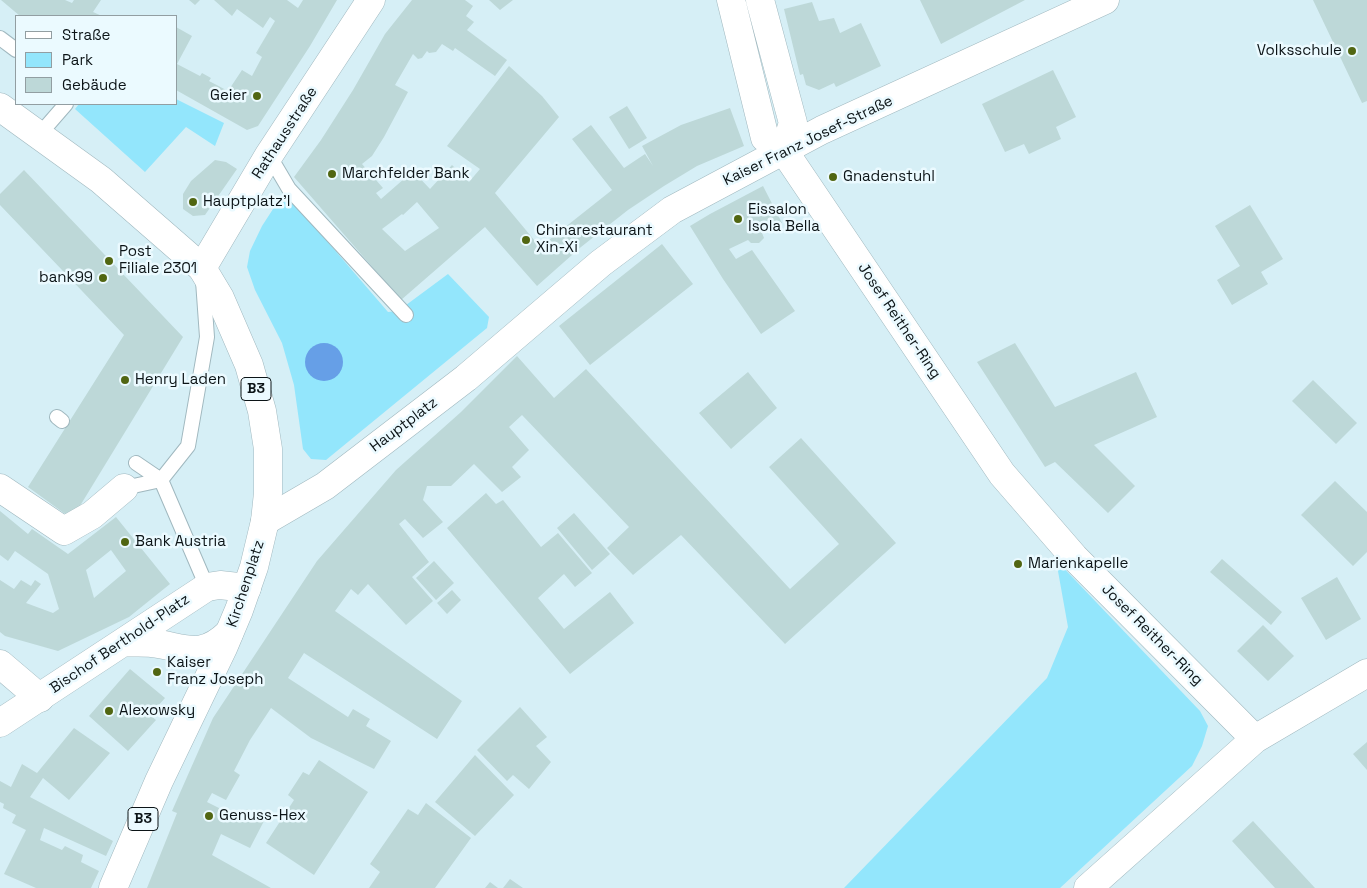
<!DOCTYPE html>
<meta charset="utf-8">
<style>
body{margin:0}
#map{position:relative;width:1367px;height:888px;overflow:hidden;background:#d6eff6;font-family:"Space Grotesk",sans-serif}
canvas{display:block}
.legend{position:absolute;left:15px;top:15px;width:162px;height:90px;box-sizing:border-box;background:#ebfaff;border:1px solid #929ea2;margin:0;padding:6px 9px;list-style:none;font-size:15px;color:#0c1417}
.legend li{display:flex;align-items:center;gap:10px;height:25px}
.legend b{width:25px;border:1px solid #929ea2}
</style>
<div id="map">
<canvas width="1367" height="888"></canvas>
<ul class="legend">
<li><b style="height:6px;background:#fff"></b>Straße</li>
<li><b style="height:14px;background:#93e6fc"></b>Park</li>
<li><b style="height:14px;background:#bdd8d8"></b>Gebäude</li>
</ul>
</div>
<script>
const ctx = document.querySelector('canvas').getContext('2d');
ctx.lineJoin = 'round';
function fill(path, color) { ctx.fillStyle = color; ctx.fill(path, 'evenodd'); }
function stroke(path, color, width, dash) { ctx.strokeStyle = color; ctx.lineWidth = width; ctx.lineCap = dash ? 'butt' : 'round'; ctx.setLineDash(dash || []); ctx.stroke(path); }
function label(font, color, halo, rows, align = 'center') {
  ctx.font = font + ' "Space Grotesk",sans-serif'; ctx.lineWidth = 5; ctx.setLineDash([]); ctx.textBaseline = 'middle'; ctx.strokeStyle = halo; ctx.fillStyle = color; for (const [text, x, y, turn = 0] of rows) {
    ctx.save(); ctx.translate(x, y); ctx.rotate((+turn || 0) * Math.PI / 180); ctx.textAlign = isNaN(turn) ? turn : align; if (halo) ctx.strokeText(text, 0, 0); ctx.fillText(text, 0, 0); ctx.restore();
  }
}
fill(new Path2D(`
 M176,99L224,123L215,146L186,127L145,172L75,109L79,104H176Z
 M285,202L296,205L388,312L398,311L448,274L489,317L487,328L326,460L311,459L303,449L294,385L282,343L255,290L247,267L250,251L262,226L275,206Z
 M1056,560L1200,711L1208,726L1202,746L1192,766L1060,888H844L1047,678L1068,627Z`), '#93e6fc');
fill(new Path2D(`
 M305 362a19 19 0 1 1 38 0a19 19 0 1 1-38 0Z`), '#669fe7');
fill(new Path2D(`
 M1,0H65L72,3L74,0H101L93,12L102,16H20Z
 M189,0H200L195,5Z
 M214,0H287L298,8L303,0H337L310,46L258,126L247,130L176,90V27L192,36L177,64L200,76L202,73L211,78L209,81L228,91L242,70L252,76L262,57L256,53L275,21L270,17L263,28L237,9L232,16Z
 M412,0H465L473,6L466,16L474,22L467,30L507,60L495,76L455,48L453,51L442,44L436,52L429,53L427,51L422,58L418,59L413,54L395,85L408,92L384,137L372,156L362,164L383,188L376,193L381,199L413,171L430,189L452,165L469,182L480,169L447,146L509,66L542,96L559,117L495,193L540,247L612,190L572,139L591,125L624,168L645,154L653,166L642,146L681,125L730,108L744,146L697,166L664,186L628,210L581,247L537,286L485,227L401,300L294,177L321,140L353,90L385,34ZM417,202L439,228L405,251L382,229L402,214L403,215Z
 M489,0H513L500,10Z
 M920,0H1025L941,44Z
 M1313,0H1367V101L1362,103Z
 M812,2L819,21L834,18L840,33L861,23L881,66L836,87L834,83L819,90L806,85L803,74L800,75L784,9Z
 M1053,70L1076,117L1056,127L1061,139L1029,154L1024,144L1005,152L982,104Z
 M627,106L647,138L629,149L609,117Z
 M215,160L226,162L237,169L205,215L193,216L183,209V194L191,181Z
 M24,170L183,337L72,519L28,487L124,335L0,205V194Z
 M763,186L782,223L762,233L764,238L759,243H751L748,240L729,249L736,259L752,250L795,311L761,334L723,279L690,226L710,214Z
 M1250,205L1283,259L1261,272L1268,284L1232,305L1217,280L1240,266L1215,226Z
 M662,244L693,284L590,365L559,326Z
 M1015,343L1055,407L1136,372L1157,417L1094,445L1135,486L1108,513L1055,462L1045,467L977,362Z
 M517,356L554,398L586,369L790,589L839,544L769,467L801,438L896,543L785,644L681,535L633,575L607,548L629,527L522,415L509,427L529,450L512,467L521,477L502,492L474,464L451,486H427L423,500L443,522L423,538L405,519L399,524L429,562L412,577L433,601L406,625L368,584L358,595L351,589L335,611L462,701L437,739L304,653L288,678L348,717L353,709L370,719L366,726L391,741L374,769L311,738L271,708L250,740L234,771L240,775L226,800L212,793L207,802L241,819L247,809L265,819L250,848L221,834L212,855L271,888H147L177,813L172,811L213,718L317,561L396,470L461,412Z
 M748,372L777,408L731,449L699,413Z
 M1313,380L1357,423L1336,444L1292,401Z
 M1335,481L1367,512V552L1353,566L1301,515Z
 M486,493L496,504L503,500L541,547L558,533L592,573L575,587L564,574L538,598L564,629L610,592L634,623L570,674L447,528Z
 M0,511L28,534L32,529L68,554L116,517L170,584L129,617L58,651L5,636L0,632V580L14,589L21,580L31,586L35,580L41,584L26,603L53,613L59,609L48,574L15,551L8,561L0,555ZM111,550L126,571L94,598L86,570Z
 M574,513L610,554L592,570L557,528Z
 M1222,559L1282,612L1271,625L1210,572Z
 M434,561L454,583L436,600L416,578Z
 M1337,577L1361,619L1326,640L1301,598Z
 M452,590L461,600L447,614L437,603Z
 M1263,625L1294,656L1268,681L1237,651Z
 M130,669L165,698L150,715L156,720L128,751L89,716Z
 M520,707L547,737L536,746L551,762L529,789L513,775L507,781L477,750Z
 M74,728L110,753L69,800L43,778L30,797L113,841L106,856L44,828L40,840L62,850L65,846L83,855L81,862L99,871L91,888H36L4,874L26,830L12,823L16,815L3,808L4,804L0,802V781L11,787L22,764L37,773Z
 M1367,742V770L1353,754Z
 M475,755L514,795L475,836L435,802Z
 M319,760L368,792L314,875L266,843L294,800L288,795L303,772L309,775Z
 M426,803L471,838L435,888H369L380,872L370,864L408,809L418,815Z
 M1253,821L1315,888H1275L1232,841Z
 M510,879L523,888H503Z
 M490,882L498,888H485Z`), '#bdd8d8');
const service = new Path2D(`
 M0,38L16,50
 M39,135L66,104
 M269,155L289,189L406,315
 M203,281L207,337L188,446L161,480L207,587
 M57,417L62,421
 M136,463L161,480
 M124,488L161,480`);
const minor = new Path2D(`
 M731,0L765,138L784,151L1002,474L1074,557L1255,739
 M760,0L793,123L784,151
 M202,268L269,155L371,0
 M0,488L64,531L92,515L124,488
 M265,521L325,486L466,378L601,263L672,210L822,130L1105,0
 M0,664L40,698
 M1088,888L1255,739L1367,673`);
const tertiary = new Path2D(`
 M124,642C133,643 143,642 152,643C185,647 200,661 229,633
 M0,723L207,587L220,585L247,588`);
const primary = new Path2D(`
 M0,107L101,180L202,268L220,298L249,365L262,411L268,449V493L265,521L254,567L239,610L223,648L159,781L113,888`);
stroke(service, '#a0b8bf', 16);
stroke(minor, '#a0b8bf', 29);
stroke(tertiary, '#a0b8bf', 29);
stroke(primary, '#a0b8bf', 29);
stroke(service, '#fff', 14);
stroke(minor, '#fff', 28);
stroke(tertiary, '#fff', 28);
stroke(primary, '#fff', 28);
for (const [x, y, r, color] of [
 [1352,51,5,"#516612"],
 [257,96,5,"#516612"],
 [332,174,5,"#516612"],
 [833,177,5,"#516612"],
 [193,202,5,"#516612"],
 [738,219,5,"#516612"],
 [526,240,5,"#516612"],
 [109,261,5,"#516612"],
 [103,278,5,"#516612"],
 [125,380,5,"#516612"],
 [125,542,5,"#516612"],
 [1018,564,5,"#516612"],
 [157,672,5,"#516612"],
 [109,711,5,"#516612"],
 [209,816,5,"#516612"]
]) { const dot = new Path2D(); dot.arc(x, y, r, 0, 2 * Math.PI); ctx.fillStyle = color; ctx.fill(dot); stroke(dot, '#ebfaff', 2); }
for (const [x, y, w] of [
 [256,389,30],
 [143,819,30]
]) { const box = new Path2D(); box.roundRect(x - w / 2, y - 11.5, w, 23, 4); ctx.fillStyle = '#ebfaff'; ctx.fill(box); stroke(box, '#0c1417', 1); }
label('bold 14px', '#0c1417', null, [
 ["B3",256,389],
 ["B3",143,819]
]);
label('15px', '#0c1417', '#ebfaff', [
 ["Volksschule",1342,51,"right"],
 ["Geier",247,96,"right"],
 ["Marchfelder Bank",342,174],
 ["Gnadenstuhl",843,177],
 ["Hauptplatz'l",203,202],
 ["Eissalon",748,210],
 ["Isola Bella",748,227],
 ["Chinarestaurant",536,231],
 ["Xin-Xi",536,248],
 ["Post",119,252],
 ["Filiale 2301",119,269],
 ["bank99",93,278,"right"],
 ["Henry Laden",135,380],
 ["Bank Austria",135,542],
 ["Marienkapelle",1028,564],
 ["Kaiser",167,663],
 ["Franz Joseph",167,680],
 ["Alexowsky",119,711],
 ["Genuss-Hex",219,816]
], 'left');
label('15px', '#0c1417', '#ebfaff', [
 ["Rathausstraße",285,133,-57],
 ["Kaiser Franz Josef-Straße",808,141,-26],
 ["Josef Reither-Ring",899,321,56],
 ["Hauptplatz",404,425,-37],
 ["Kirchenplatz",246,584,-72],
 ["Josef Reither-Ring",1152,635,45],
 ["Bischof Berthold-Platz",120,644,-34]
]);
</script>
